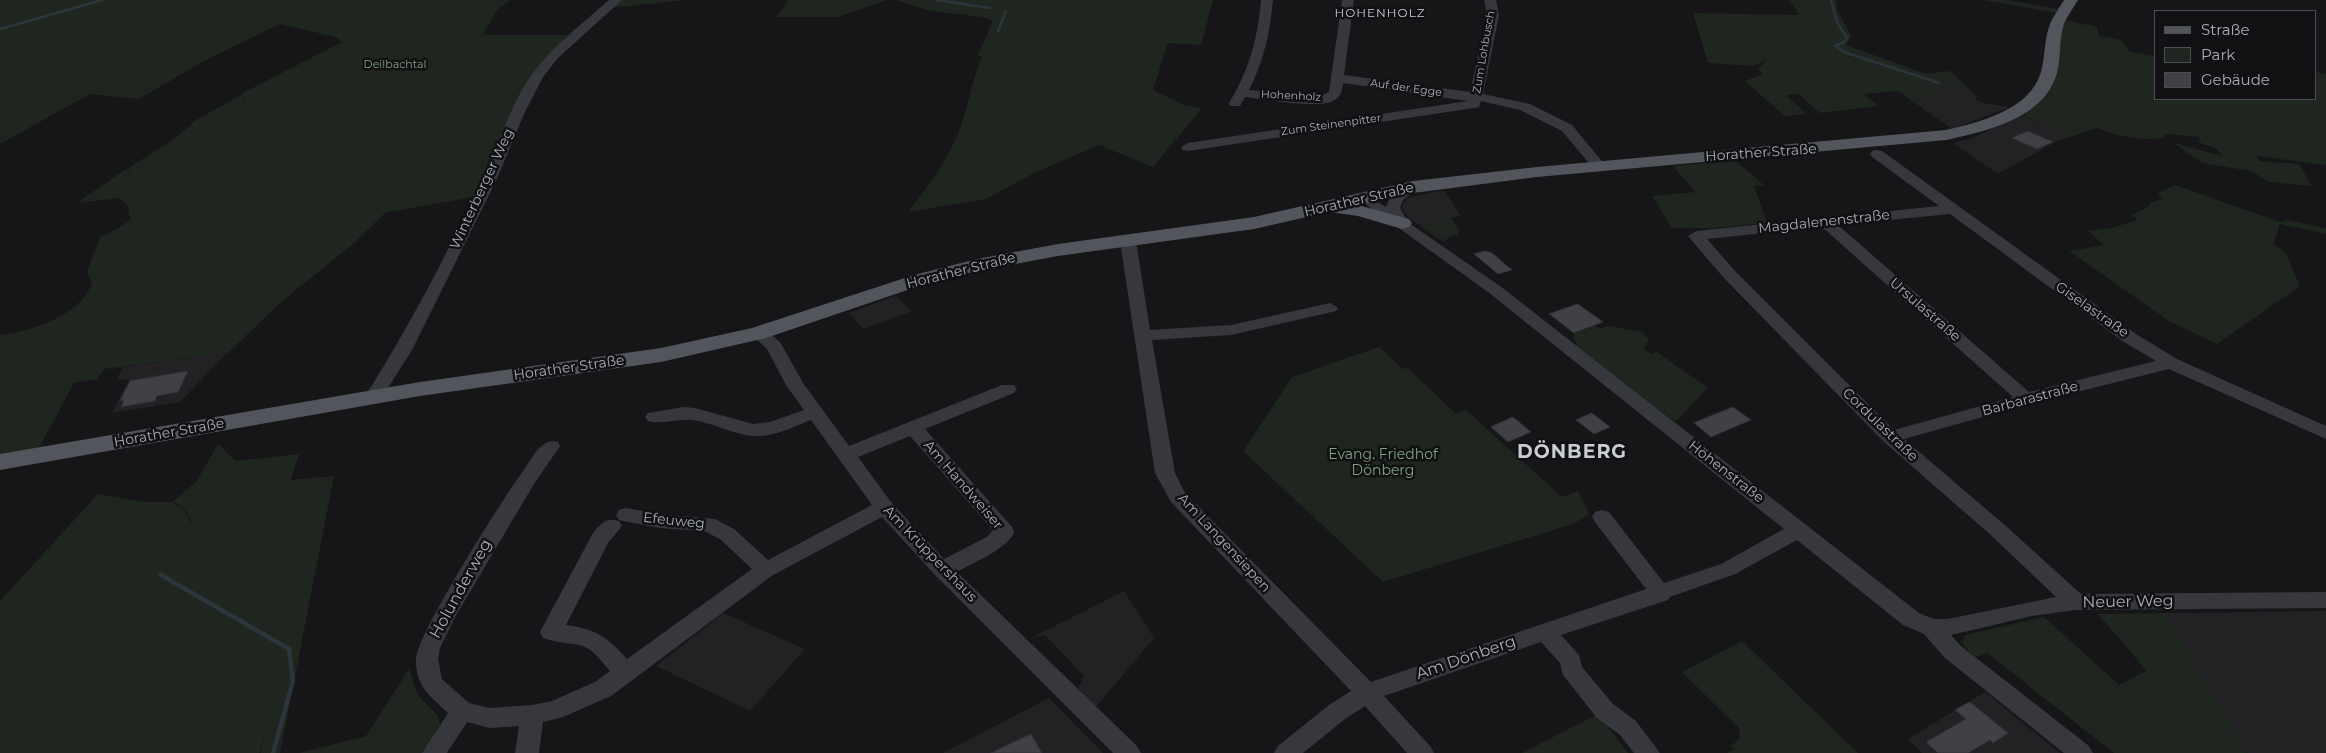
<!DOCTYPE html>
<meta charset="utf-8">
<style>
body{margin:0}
#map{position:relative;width:2326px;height:753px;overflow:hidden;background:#161618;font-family:Montserrat,sans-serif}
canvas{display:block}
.legend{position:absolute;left:2154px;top:10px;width:162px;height:90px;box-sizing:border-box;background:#111113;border:1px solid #4d4f55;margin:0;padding:6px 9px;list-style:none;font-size:15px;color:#a8adb8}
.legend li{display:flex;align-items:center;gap:10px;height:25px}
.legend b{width:25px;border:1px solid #4d4f55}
</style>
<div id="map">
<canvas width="2326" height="753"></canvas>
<ul class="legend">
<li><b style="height:6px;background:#53555c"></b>Straße</li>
<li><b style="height:14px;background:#1e261f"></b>Park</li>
<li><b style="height:14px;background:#404145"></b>Gebäude</li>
</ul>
</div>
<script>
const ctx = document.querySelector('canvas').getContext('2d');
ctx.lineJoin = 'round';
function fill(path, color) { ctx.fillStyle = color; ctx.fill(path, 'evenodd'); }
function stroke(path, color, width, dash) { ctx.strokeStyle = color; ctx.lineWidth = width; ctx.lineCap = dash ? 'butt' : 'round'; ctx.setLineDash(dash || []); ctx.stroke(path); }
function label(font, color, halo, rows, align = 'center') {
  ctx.font = font + ' Montserrat,sans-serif'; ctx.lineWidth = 5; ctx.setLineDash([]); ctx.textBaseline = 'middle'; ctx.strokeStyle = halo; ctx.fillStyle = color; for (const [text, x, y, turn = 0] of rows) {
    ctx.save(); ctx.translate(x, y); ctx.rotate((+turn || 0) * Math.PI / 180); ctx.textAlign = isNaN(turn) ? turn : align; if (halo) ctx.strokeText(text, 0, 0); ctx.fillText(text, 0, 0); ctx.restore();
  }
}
fill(new Path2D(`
 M1952,83L1978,97L1975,99L1987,104L2010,107L1952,129L1912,101L1945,90L1940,87Z
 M2023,115L2070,137L2059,140L1998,174L1953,143L1970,139Z
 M1444,190L1461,216L1451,218L1460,231L1443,242L1409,218L1403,211V203L1410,197Z
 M896,296L912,311L864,329L848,313Z
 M227,353L180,402L112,413L129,379L116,380L123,367Z
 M1124,591L1154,638L1096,707L1078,688L1084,676L1045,635L1029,639Z
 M2326,611V753H2247L2165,613Z
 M723,613L805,649L750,711L656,666Z
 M1985,692L2060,753H1922L1908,739Z
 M1049,698L1103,753H943Z`), '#222225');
fill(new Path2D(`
 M0,0H510L497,10L483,35H573L546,59L477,196L385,213L354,243L281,302L228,353L104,369L97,379L74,383L39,448L0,455V335C32,331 80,316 92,283L87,272L100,237L117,229L130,220L128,206L119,198L77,203L126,169L149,197L127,169L177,137L196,120L241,95L265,151L241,94L342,42L336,37L280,24L206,60L139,99L90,94L0,144Z
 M619,0H687L610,8Z
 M788,0H887L838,17H776Z
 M896,0H1213L1201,45L1168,43L1153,90L1184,105L1202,108L1153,167L1099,145L1038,171L986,199L908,212C927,188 946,162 958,134C968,108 972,81 982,56L977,57L993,21L982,17L931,11Z
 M1788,0H1836L1837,10L1851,36L1846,45L1926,74L1950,71L1978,97L1952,83L1941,87L1946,90L1912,101L1898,91L1864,94L1879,106L1820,113L1798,94L1786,95L1807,114L1785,116L1745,81L1763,74L1758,69L1767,59L1754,66L1708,63L1693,13L1798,15L1795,7Z
 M1984,0H2008L2058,9L2056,13Z
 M2065,20L2097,27L2099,36L2121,40L2130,52L2155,56V99H2315V72L2326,74V165L2256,156L2260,161L2299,164L2312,186L2269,182L2251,171L2202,163L2172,142L2222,156L2217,149L2198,142L2200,137L2164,134V138C2140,141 2119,137 2097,128L2070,137L2020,113L2030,106Z
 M1736,161L1764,185L1754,186L1767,223L1711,228H1672L1652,196L1696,192L1673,166Z
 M2175,185L2280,222L2287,220L2326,228V234L2280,224L2273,244L2286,253L2300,286L2217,344L2169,321L2069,251L2104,245L2088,231L2111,228L2138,220L2131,215L2147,208L2150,203L2162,199L2158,193Z
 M1449,218L1459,234L1443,239L1423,224Z
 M1595,326L1598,329L1608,326L1640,331L1649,339L1644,349L1652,354L1657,352L1708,388L1675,422L1577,346L1573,334Z
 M1379,347L1403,369L1408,368L1456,414L1466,410L1562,497L1578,491L1589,514L1573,524L1383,582L1243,451L1292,377Z
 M218,444L235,461L299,454L291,480L334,476L280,753H260L268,725L259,753H0V601L98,494L146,502H172L184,509L191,521L187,527L192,521L185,509L173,501L196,482Z
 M2165,613L2247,753H2114L1987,653L1976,657L1968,651L1962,642L1965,635L2044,617L2119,685L2146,671C2130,651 2115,632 2097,614Z
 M1742,641L1858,753H1727L1734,749L1731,746L1740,738L1739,728L1682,672Z
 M409,669L417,694L438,716L440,723L425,753H299L366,736Z
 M1598,714L1628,753H1522Z`), '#1e261f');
stroke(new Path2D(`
 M936,0L990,8
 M1831,0L1837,22L1847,38L1843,43L1835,46L1844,52L1939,83
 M0,29L102,0
 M998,31L1006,11`), '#2c353c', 2.5);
stroke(new Path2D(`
 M161,575L289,649L293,681L273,753`), '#2c353c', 4.5);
const building = new Path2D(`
 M2028,131L2053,142L2037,149L2012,138Z
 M1486,251L1492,253L1512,270L1498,274L1474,254Z
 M1578,304L1603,322L1574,333L1549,314Z
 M188,371L178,392L157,396L155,401L121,407L124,400L120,401L130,381Z
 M1733,407L1751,420L1711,437L1694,423Z
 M1592,413L1610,427L1594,434L1576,420Z
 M1513,417L1531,432L1508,442L1491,427Z
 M1970,702L2008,733L1993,743L1990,740L1968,753H1938L1926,742L1966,719L1955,710Z
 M1031,734L1042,753H991Z`);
fill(building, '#404145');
stroke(building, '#303034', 1);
fill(new Path2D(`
 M609,0H622L558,58L543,77L524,114L496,181L412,350L379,402H367L364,398C408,329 446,256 481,182C499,147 509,105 533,73C554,45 583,23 609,0Z
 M1261,0H1273C1270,32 1264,61 1249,90L1321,96L1329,92L1342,0H1354L1344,75L1470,92L1487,15L1484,0H1496L1499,15L1483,94L1530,104L1572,125L1606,166L1599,170L1594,169L1562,131L1520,110L1481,101L1479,107L1474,108L1188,151L1183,150L1181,147L1188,143L1468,101L1343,83C1342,90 1342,95 1335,100C1319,110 1265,99 1245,97L1240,106H1230L1229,103C1249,71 1258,37 1261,0Z
 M1877,150L1882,151L2136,334L2177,359L2326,426V439L2169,369L2029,404L1904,439L2007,527L2081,594L2326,592V608L2076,610L2032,616L1951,635L1961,646L2089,746L2093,753H2064L1945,658L1924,634L1903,625L1797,540L1735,574L1670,597L1668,600L1561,635L1579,655L1582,667L1613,704L1636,721L1660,753H1634L1620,735L1597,718L1563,675L1560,663L1541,642L1384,696L1430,746L1434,753H1407L1365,706L1345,719L1303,753H1274L1278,746L1329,705L1351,691L1171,502L1155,473L1120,241L1123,238H1133L1136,241L1150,330L1231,325L1330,303L1338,308L1336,311L1231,335L1152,340L1175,473L1185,493L1371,682L1646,589L1595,522L1592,517L1595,512L1602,510L1609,512L1664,583L1721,564L1784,529L1488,292L1357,198L1364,194L1386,207L1391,195L1413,183L1420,187L1403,200L1400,208L1409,223L1500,286L1919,613L1934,619H1948L2056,597L1993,537L1883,441L1723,277L1688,236L1696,231L1939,206L1872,157L1870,154L1872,151ZM1950,214L2124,342L2156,361L2029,392L1838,225ZM1822,227L2013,397L1894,430L1735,271L1707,239Z
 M758,328L764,329L780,342L803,383L849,446L1002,385H1014L1017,389L1014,393L925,429L1013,528L1014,533C1003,552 975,561 957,572L1137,746L1141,753H1113L935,575L882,517L773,575L611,696L563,717L543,722L539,753H515L519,726L490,728L467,722L447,753H422L448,713C430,696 416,687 416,660C416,635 504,497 523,471C532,459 541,437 558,442L560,446L534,484L455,617L440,648L438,659L442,679L469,703L490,708L532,705L552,701L595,682L610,671C581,634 581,650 543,638L540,632L593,533C601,524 606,517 619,521L622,526L608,543L566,625C594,628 609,638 627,659L752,569L720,539L704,531L659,528L619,520L616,515L619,510L626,508L659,514L715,519L734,529L768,560L872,505L811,420C793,427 772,438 752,436C732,434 713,423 693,420C678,418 662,425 648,421L645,417L648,413L684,407L695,408L753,424L770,422L804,410L786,385L767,349L750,333L752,329ZM910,436L993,530L987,537L944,559L891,502L858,457Z`), '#37383d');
fill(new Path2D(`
 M2064,0H2078C2073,9 2066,17 2063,27C2059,42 2061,58 2057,73C2044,119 1986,131 1946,140L1537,177L1413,193L1358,205L1409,219L1412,223L1409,227L1402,229L1358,216L1329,212L1254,229L1058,256L977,271L928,283L766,338L661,362L420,396L0,470V454L420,382L661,348L752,328L914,275L977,259L1058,244L1254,217L1413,181L1537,167L1946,130C1980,122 2030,110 2041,72C2045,58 2044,42 2049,27C2052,17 2059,9 2064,0Z`), '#53555c');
label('11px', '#a8adb8', '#111113', [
 ["Zum Lohbusch",1484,52,-80],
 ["Auf der Egge",1406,88,8],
 ["Hohenholz",1291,96,3],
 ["Zum Steinenpitter",1331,125,-8]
]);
label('11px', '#7fa381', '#111113', [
 ["Deilbachtal",395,65]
]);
ctx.letterSpacing = '1px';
label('12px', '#c9ccd4', '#111113', [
 ["HOHENHOLZ",1380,13]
]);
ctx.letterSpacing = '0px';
label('14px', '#a8adb8', '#111113', [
 ["Horather Straße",1761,153,-4],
 ["Winterberger Weg",482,189,-65],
 ["Horather Straße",1359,200,-13],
 ["Magdalenenstraße",1824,222,-6],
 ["Horather Straße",961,271,-14],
 ["Ursulastraße",1925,310,41],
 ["Giselastraße",2092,310,35],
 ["Horather Straße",569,368,-8],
 ["Barbarastraße",2030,399,-15],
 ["Cordulastraße",1880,425,44],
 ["Horather Straße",169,433,-10],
 ["Höhenstraße",1726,472,38],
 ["Am Handweiser",963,485,49],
 ["Efeuweg",674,521,6],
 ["Am Langensiepen",1224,543,47],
 ["Am Krüppershaus",930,554,46]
]);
label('14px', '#7fa381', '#111113', [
 ["Evang. Friedhof",1383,455],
 ["Dönberg",1383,471]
]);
label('16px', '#a8adb8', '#111113', [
 ["Holunderweg",461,589,-61],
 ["Neuer Weg",2128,602,-1],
 ["Am Dönberg",1466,658,-19]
]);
ctx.letterSpacing = '1px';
label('bold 19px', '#c9ccd4', '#111113', [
 ["DÖNBERG",1572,452]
]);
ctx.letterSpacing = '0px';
</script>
